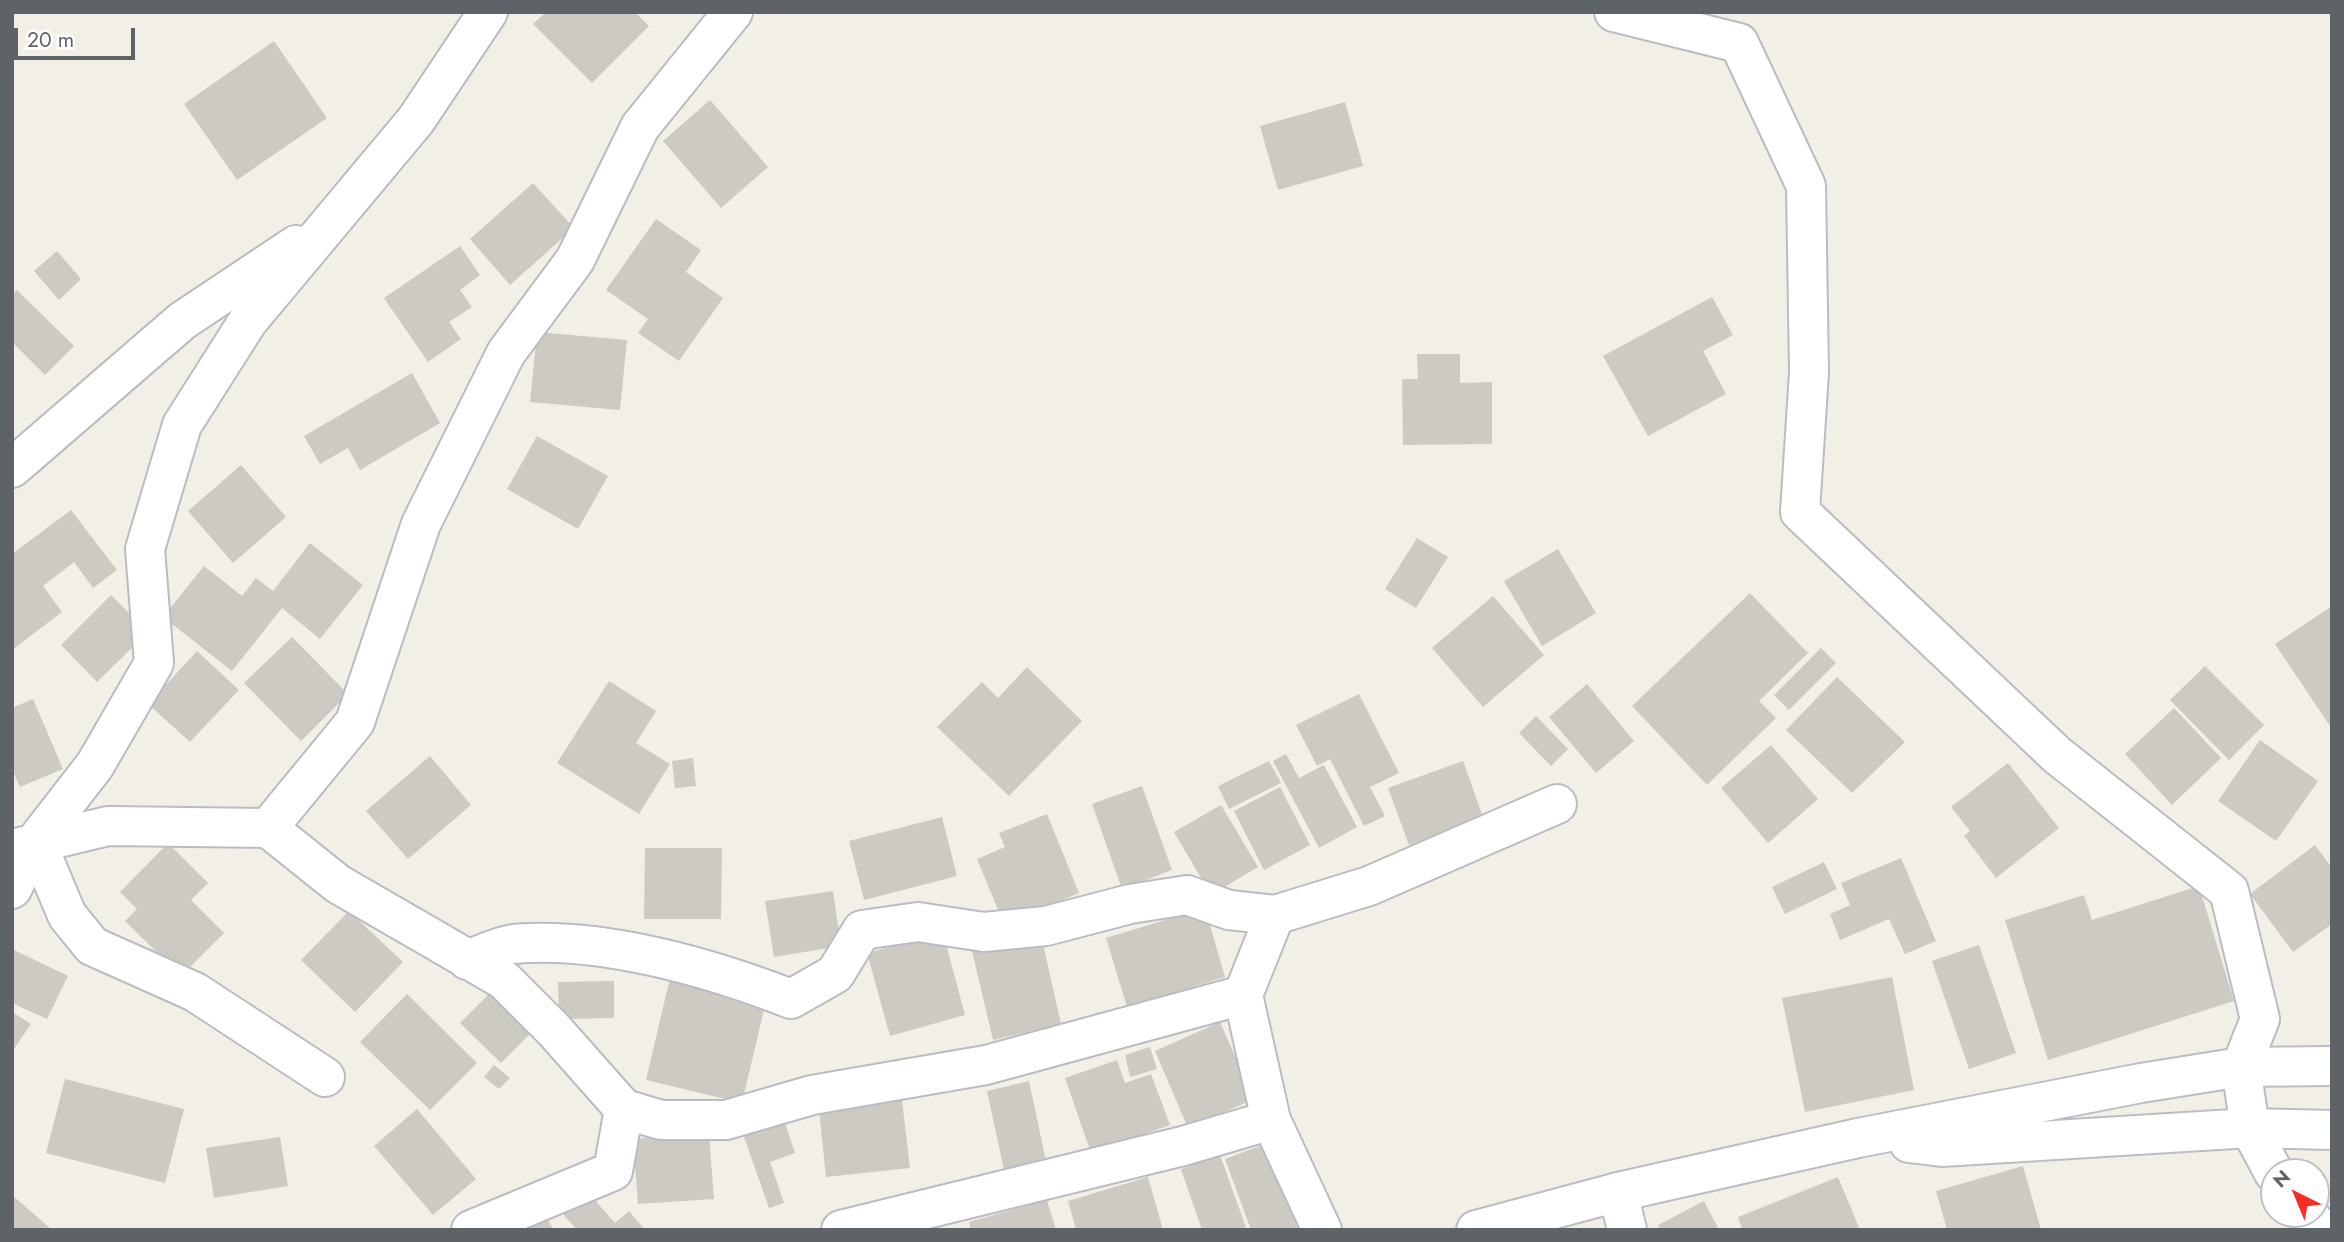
<!DOCTYPE html>
<style>
body{margin:0}
#map{position:relative;width:2344px;height:1242px;overflow:hidden;background:#f2efe7;font-family:Jost,sans-serif}
canvas{display:block}
.frame{position:absolute;inset:0;border:14px solid #5e6368;pointer-events:none}
.north{position:absolute;left:2260px;top:1158px;width:70px;height:70px;box-sizing:border-box;background:#fff;border:2px solid #bfc1c3;border-radius:50%;rotate:317deg;font-size:19px;font-weight:700;line-height:28px;text-align:center;color:#5e6368}
.north::after{content:'';display:block;margin:auto;width:24px;height:32px;background:#f82e26;clip-path:polygon(50% 0,100% 100%,50% 72%,0 100%)}
.scale{position:absolute;left:14px;top:28px;width:121px;height:32px;box-sizing:border-box;border:4px solid #5e6368;border-top:0;padding-left:9px;font-size:21px;line-height:24px;white-space:nowrap;color:#5e6368;-webkit-text-stroke:5px #fff;paint-order:stroke}
</style>
<div id="map">
<canvas width="2344" height="1242"></canvas>
<div class="frame"></div>
<div class="north">N</div>
<div class="scale">20 m</div>
</div>
<script>
const ctx = document.querySelector('canvas').getContext('2d');
ctx.lineJoin = 'round';
function fill(path, color) { ctx.fillStyle = color; ctx.fill(path, 'evenodd'); }
function stroke(path, color, width, dash) { ctx.strokeStyle = color; ctx.lineWidth = width; ctx.lineCap = dash ? 'butt' : 'round'; ctx.setLineDash(dash || []); ctx.stroke(path); }
fill(new Path2D(`
 M546,12H635L649,26L592,83L533,24Z
 M274,41L327,118L237,180L184,104Z
 M710,100L768,167L721,208L663,141Z
 M1345,102L1363,166L1278,190L1260,126Z
 M533,183L574,228L510,285L470,239Z
 M656,219L701,250L686,272L723,298L679,361L638,333L648,319L606,290Z
 M460,246L480,275L460,290L472,307L449,322L461,339L428,362L384,298Z
 M57,251L81,279L59,300L34,271Z
 M17,290L74,346L45,375L12,342V295Z
 M1712,297L1733,335L1703,351L1726,394L1648,436L1603,356Z
 M537,332L627,340L620,410L530,402Z
 M1417,354H1460V383L1492,382V444L1403,445L1402,379H1418Z
 M412,373L440,423L360,470L348,448L320,464L304,436Z
 M537,436L608,476L578,529L507,489Z
 M241,465L286,517L233,563L188,511Z
 M71,510L117,570L93,588L74,562L43,586L62,612L12,650V554Z
 M1417,538L1448,557L1416,608L1385,589Z
 M310,543L363,585L320,639L282,608L232,671L163,617L204,566L242,596L256,578L273,591Z
 M1558,549L1596,613L1542,646L1504,581Z
 M1750,593L1808,653L1759,701L1776,718L1707,785L1632,706Z
 M111,595L148,632L97,682L61,645Z
 M1493,596L1544,655L1483,707L1432,648Z
 M2332,606V725L2330,726L2275,644Z
 M292,637L348,694L301,741L244,683Z
 M1821,648L1836,663L1789,710L1774,695Z
 M197,651L239,690L190,742L148,704Z
 M2205,666L2264,725L2229,760L2170,700Z
 M1027,667L1082,721L1009,796L937,727L982,682L998,698Z
 M1837,677L1905,742L1852,793L1786,730Z
 M609,681L656,711L636,743L670,764L639,814L557,763Z
 M1587,684L1634,741L1596,773L1549,717Z
 M1359,694L1399,773L1370,787L1385,816L1364,826L1330,759L1317,766L1296,725Z
 M33,699L63,769L20,787L12,769V708Z
 M2174,708L2221,758L2172,805L2125,754Z
 M1536,716L1568,749L1551,766L1519,733Z
 M2260,740L2318,781L2276,841L2218,801Z
 M1771,745L1818,799L1768,843L1721,788Z
 M1286,754L1299,778L1324,765L1357,827L1319,848L1273,761Z
 M430,756L471,805L408,859L366,811Z
 M693,758L696,786L675,788L672,761Z
 M1269,761L1281,783L1229,809L1218,786Z
 M1463,761L1483,817L1409,845L1388,788Z
 M2008,763L2059,828L1996,878L1964,836L1970,831L1951,807Z
 M1142,786L1172,870L1122,889L1092,804Z
 M1280,787L1310,845L1264,870L1234,811Z
 M1221,805L1258,867L1211,895L1174,832Z
 M1047,814L1079,893L1004,924L977,859L1005,847L999,833Z
 M942,817L957,876L864,900L849,841Z
 M168,843L208,883L191,900L224,933L181,976L125,921L137,909L120,892Z
 M2315,845L2332,868V924L2293,952L2250,894Z
 M645,848H722L721,919H644Z
 M1901,858L1936,941L1905,954L1889,919L1840,940L1830,914L1850,905L1841,883Z
 M1824,862L1837,889L1785,914L1772,887Z
 M2199,886L2234,1001L2048,1060L2005,920L2084,895L2092,920Z
 M833,891L841,946L774,957L765,901Z
 M1205,908L1225,977L1127,1007L1106,938Z
 M349,911L403,962L355,1012L301,960Z
 M943,933L965,1015L890,1036L867,953Z
 M1041,935L1061,1024L993,1040L972,951Z
 M1979,945L2016,1053L1969,1069L1932,961Z
 M12,949L68,976L47,1019L12,1003Z
 M1892,977L1914,1090L1805,1112L1782,998Z
 M670,978L766,1001L742,1103L646,1080Z
 M614,981V1018L559,1019L558,982Z
 M494,989L535,1029L501,1063L460,1023Z
 M407,994L477,1063L430,1110L360,1042Z
 M12,1012L31,1024L12,1052Z
 M1220,1022L1254,1099L1188,1128L1155,1051Z
 M1150,1047L1157,1069L1130,1077L1125,1055Z
 M1117,1060L1125,1083L1151,1074L1170,1125L1091,1153L1065,1078Z
 M494,1065L510,1078L499,1089L484,1077Z
 M65,1079L184,1109L165,1183L46,1153Z
 M1029,1081L1046,1161L1004,1170L987,1091Z
 M902,1100L910,1168L826,1177L819,1111Z
 M417,1109L476,1179L433,1215L374,1146Z
 M784,1120L795,1153L770,1162L784,1203L769,1208L743,1134Z
 M709,1133L714,1199L638,1204L633,1139Z
 M280,1137L288,1186L214,1198L206,1148Z
 M1273,1141L1306,1230H1251L1225,1159Z
 M1220,1155L1247,1230H1202L1181,1169Z
 M2023,1166L2041,1230H1947L1936,1191Z
 M1148,1177L1163,1230H1076L1068,1201Z
 M1838,1177L1860,1230H1742L1738,1217Z
 M587,1191L615,1223L629,1211L645,1230H577L562,1213Z
 M12,1195L50,1228L48,1230H12Z
 M1047,1200L1056,1230H971L969,1222Z
 M1704,1201L1719,1230H1660L1658,1225Z
 M545,1216L554,1230H526Z`), '#cdcac4');
const street = new Path2D(`
 M1614,12L1739,43L1806,186L1809,372L1800,512L2057,755L2229,891L2260,1019L2241,1067L2250,1128L2274,1173
 M12,468L182,321L296,245
 M268,828L355,722L421,524L506,353L575,260L640,127L733,12
 M36,841L67,915L92,946L195,992L325,1077
 M12,849L108,826L268,828L338,884L504,980L554,1030L624,1109L661,1120H726L812,1095L986,1065L1243,995L1271,1120L1322,1230
 M12,889L36,841L95,765L154,663L145,549L182,425L248,321L416,120L488,12
 M467,960C481,955 498,946 513,944C600,936 709,967 791,999L835,974L862,930L918,922L984,932L1046,926L1130,904L1187,895L1229,910L1275,915
 M1243,995L1275,915L1369,886L1557,804
 M1618,1192L1627,1230
 M2308,1214L2321,1230
 M471,1230L613,1171L624,1109
 M841,1230L1183,1146L1271,1120`);
const secondary = new Path2D(`
 M1909,1143L1942,1147L2250,1128L2332,1130
 M1476,1230L1618,1192L1858,1138L2141,1083L2241,1067L2332,1066`);
stroke(street, '#b9bdc1', 42);
stroke(secondary, '#babec3', 42);
stroke(street, '#fff', 38);
stroke(secondary, '#fff', 38);
</script>
